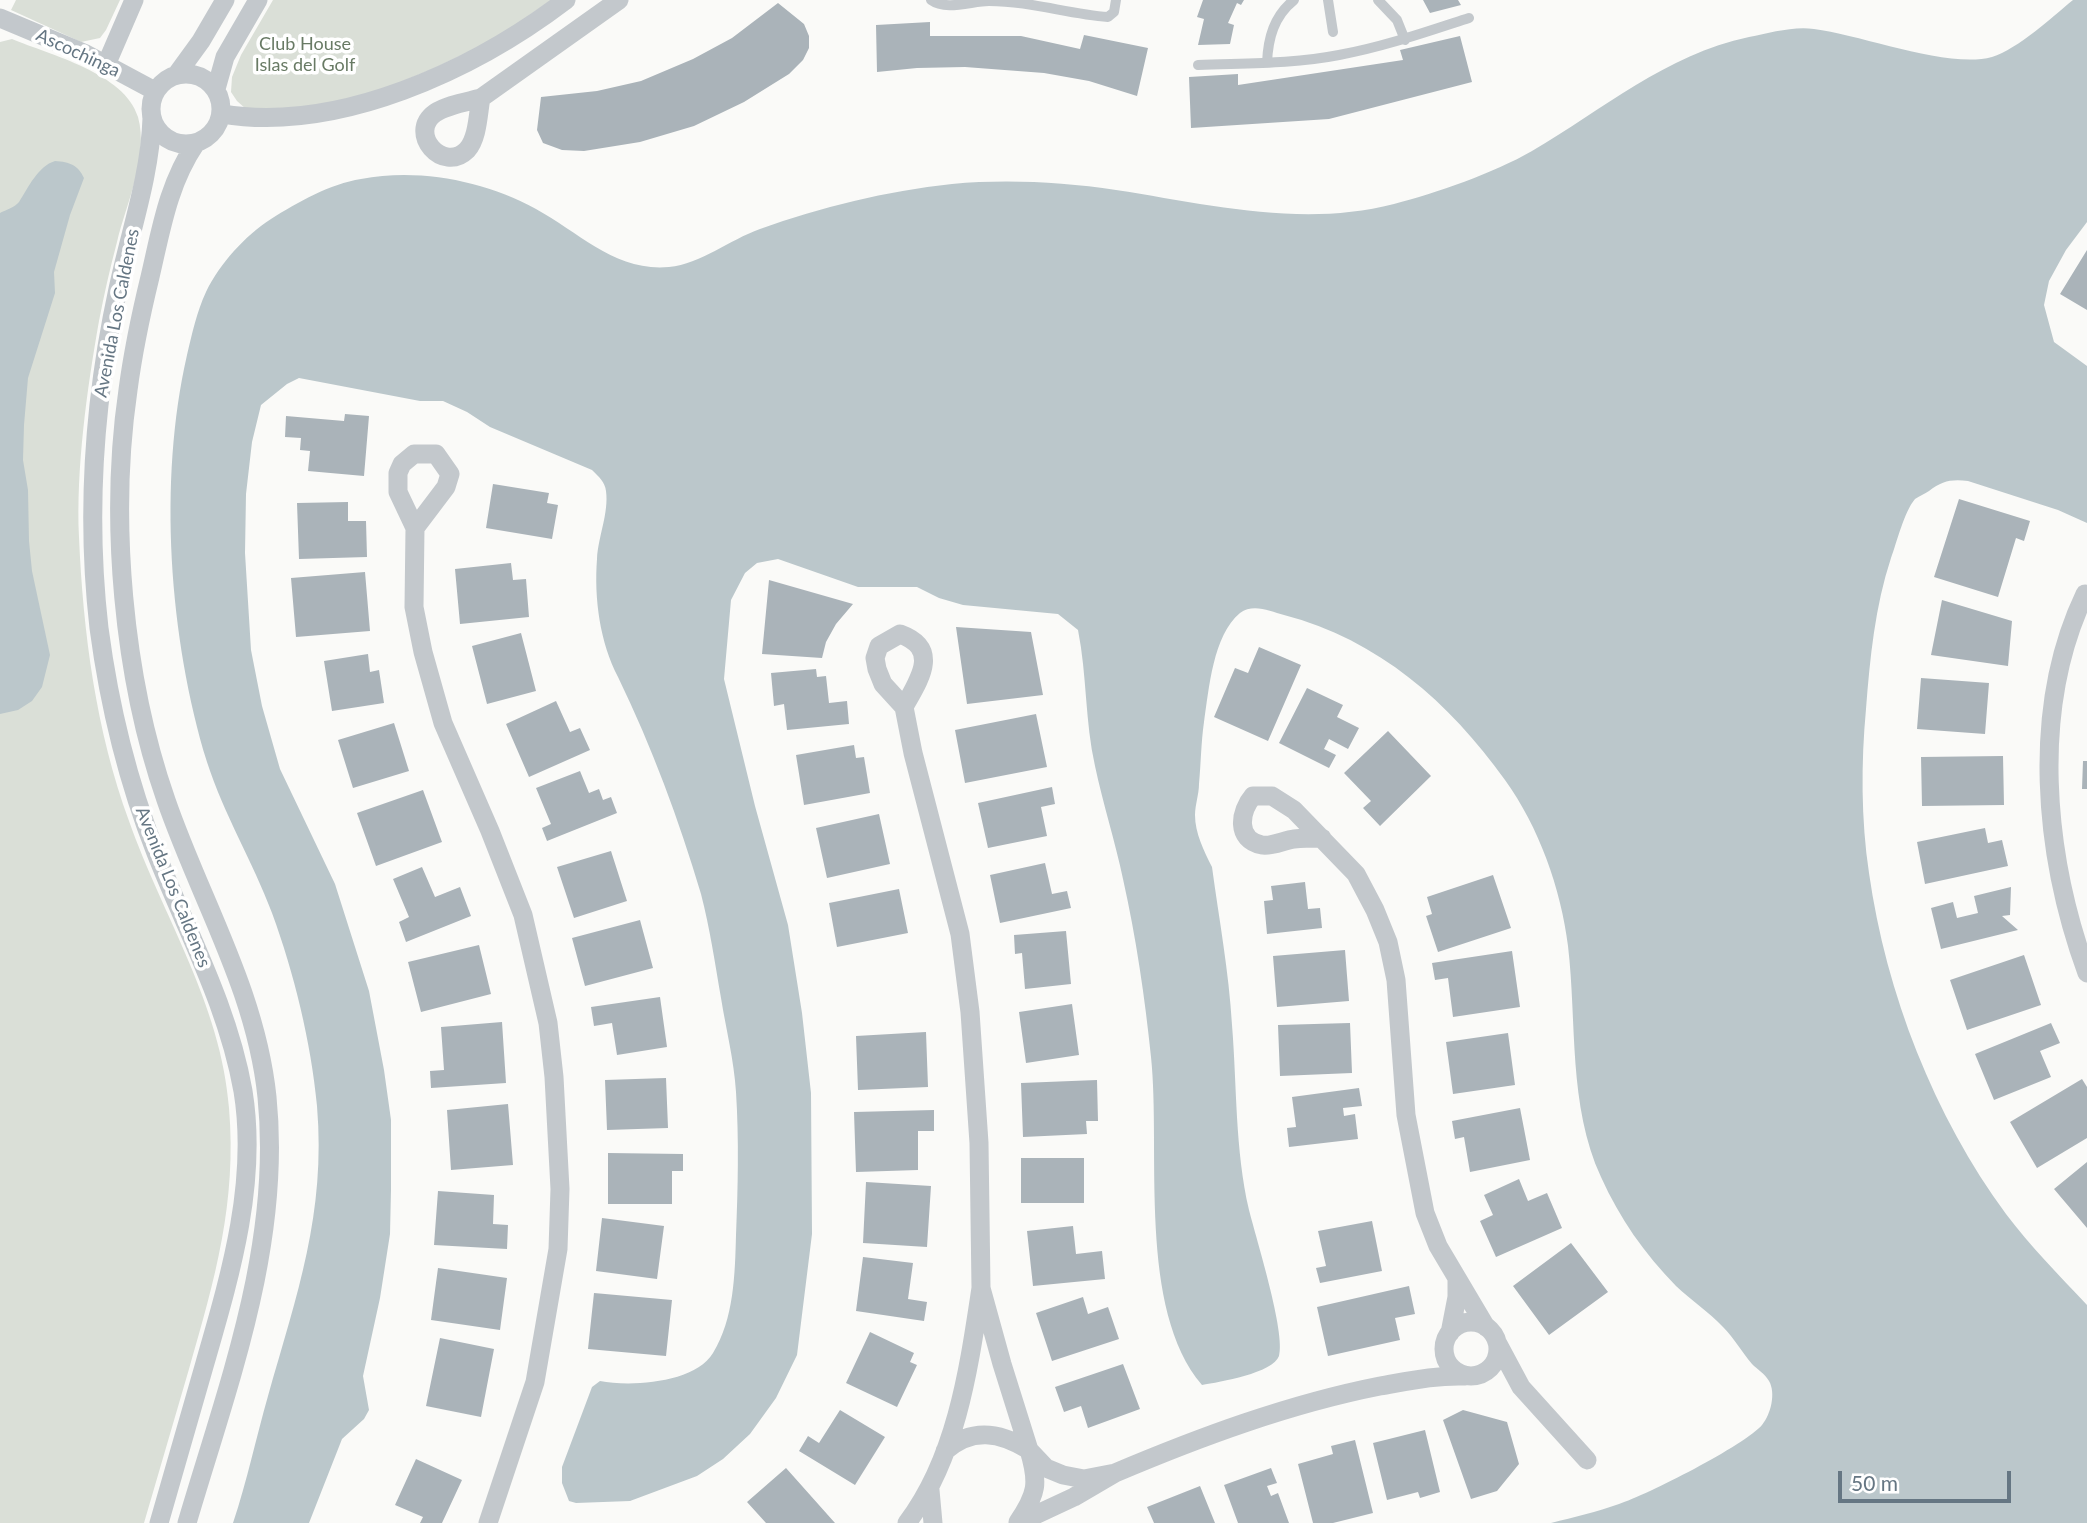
<!DOCTYPE html>
<style>
body{margin:0}
#map{position:relative;width:2087px;height:1523px;overflow:hidden;background:#fafaf8;font-family:Lato,sans-serif}
canvas{display:block}
.scale{position:absolute;left:1838px;top:1471px;width:173px;height:32px;box-sizing:border-box;border:4px solid #657683;border-top:0;padding-left:9px;font-size:21px;line-height:24px;white-space:nowrap;color:#657683;-webkit-text-stroke:5px #fff;paint-order:stroke}
</style>
<div id="map">
<canvas width="2087" height="1523"></canvas>
<div class="scale">50 m</div>
</div>
<script>
const ctx = document.querySelector('canvas').getContext('2d');
ctx.lineJoin = 'round';
function fill(path, color) { ctx.fillStyle = color; ctx.fill(path, 'evenodd'); }
function stroke(path, color, width, dash) { ctx.strokeStyle = color; ctx.lineWidth = width; ctx.lineCap = dash ? 'butt' : 'round'; ctx.setLineDash(dash || []); ctx.stroke(path); }
function label(font, color, halo, rows, align = 'center') {
  ctx.font = font + ' Lato,sans-serif'; ctx.lineWidth = 7; ctx.setLineDash([]); ctx.textBaseline = 'middle'; ctx.strokeStyle = halo; ctx.fillStyle = color; for (const [text, x, y, turn = 0] of rows) {
    ctx.save(); ctx.translate(x, y); ctx.rotate((+turn || 0) * Math.PI / 180); ctx.textAlign = isNaN(turn) ? turn : align; if (halo) ctx.strokeText(text, 0, 0); ctx.fillText(text, 0, 0); ctx.restore();
  }
}
fill(new Path2D(`
 M16,0H120L106,30L100,38L81,42L11,10Z
 M273,0H551L498,37L435,68L356,100L304,111L246,109L237,101L231,92L232,77L241,55Z
 M12,39C50,55 125,73 138,117C149,157 126,204 117,242C110,268 104,295 99,321C87,389 76,468 79,537C83,632 96,731 129,821C163,917 221,1004 229,1108C237,1202 215,1279 189,1369C174,1420 159,1472 144,1523H0V42Z`), '#dadfd7');
fill(new Path2D(`
 M2073,0H2087V222L2066,250L2049,281L2044,305L2054,342L2087,366V523L2058,510L1968,481C1951,479 1942,481 1929,491C1925,494 1919,496 1915,499C1904,512 1897,542 1891,558C1875,606 1870,658 1866,709C1861,763 1861,819 1869,873C1886,993 1934,1116 2006,1214C2030,1246 2059,1275 2087,1305V1523H1551C1574,1517 1597,1512 1619,1504C1647,1495 1745,1445 1762,1425C1771,1414 1776,1393 1769,1381C1765,1374 1757,1369 1752,1364C1742,1352 1734,1338 1723,1327C1709,1312 1691,1300 1676,1286C1644,1253 1620,1219 1601,1177C1568,1105 1577,1023 1568,946C1561,889 1539,827 1505,780C1449,702 1379,640 1284,615C1270,611 1253,603 1240,613C1213,635 1209,689 1204,722C1201,743 1201,763 1199,784C1199,794 1195,805 1195,815C1195,833 1204,851 1212,867C1219,919 1229,972 1232,1025C1237,1087 1235,1149 1249,1210C1256,1238 1286,1333 1279,1356C1273,1373 1220,1382 1202,1385C1137,1308 1161,1152 1151,1057C1145,998 1136,937 1123,879C1115,841 1103,804 1095,766C1085,722 1087,675 1078,630L1058,614L963,605L939,598L917,587H858L778,559L757,563L745,573L731,600L724,679L755,806L788,925L802,1013L811,1093L812,1234L797,1355L776,1398L750,1434L723,1459L697,1476L630,1501L576,1503L569,1501L562,1483V1467L592,1387L600,1381C631,1387 695,1383 713,1353C734,1319 735,1274 736,1235C738,1188 739,1139 736,1092C734,1060 726,1029 721,998C715,963 710,929 701,894C679,820 652,747 618,677C600,642 594,599 597,559C598,537 609,513 606,491C605,482 599,477 592,470L490,427L467,412L443,401H420L299,378L287,384L261,405L252,442L246,494L245,553L251,650L262,706L280,769L335,884L369,991L384,1070L391,1120V1190L390,1234L380,1298L363,1376L369,1410L364,1419L342,1439L309,1523H233C247,1481 256,1438 268,1396C297,1294 326,1214 317,1106C311,1042 294,973 272,913C253,862 224,815 207,762C169,638 158,481 187,355C192,334 197,311 206,292C220,263 245,236 271,219C298,202 330,184 361,179C420,168 484,181 536,209C580,233 616,272 669,267C701,264 729,240 760,229C821,207 886,191 952,184C1006,179 1062,182 1116,190C1208,204 1301,228 1394,204C1436,193 1494,173 1532,151C1604,109 1665,55 1749,37C1770,33 1793,26 1814,29C1862,35 1948,69 1992,57C2018,49 2052,17 2073,0Z
 M55,161C70,162 78,165 84,178L70,215L54,272L55,293L28,378L24,425L23,460L28,490L29,541L32,571L50,655L42,687L32,701L18,710L0,714V213C6,210 15,207 19,202C28,188 38,166 55,161Z`), '#bbc7cb');
fill(new Path2D(`
 M1203,0H1244L1241,5L1237,3L1228,23L1234,25L1230,44L1198,45L1204,19L1197,17Z
 M1423,0H1458L1461,5L1430,13Z
 M778,3L804,24L809,36V48L803,60L789,74L744,102L694,126L640,142L584,151L562,150L543,143L537,130L541,97L597,91L641,81L693,59L732,38Z
 M930,22V36H1021L1080,49L1084,35L1148,48L1137,96L1089,81L1044,73L965,67L917,68L877,72L876,25Z
 M1460,36L1472,82L1329,119L1191,128L1189,77L1238,74V85L1403,60L1400,50Z
 M2087,250V310L2060,294Z
 M345,414L369,416L364,476L308,471L310,451L300,450L301,438L285,437L286,416L344,421Z
 M493,484L549,493L547,503L558,505L552,539L486,528Z
 M1959,499L2030,521L2024,541L2016,538L1998,597L1934,577Z
 M348,502V521H366L367,557L299,559L297,503Z
 M511,563L513,580L526,579L529,617L460,624L455,569Z
 M365,572L370,631L296,637L291,578Z
 M769,580L853,604L836,624L826,642L822,658L762,654Z
 M1942,600L2012,621L2008,666L1931,655Z
 M956,627L1031,632L1043,695L967,704Z
 M521,633L536,691L487,704L472,646Z
 M1259,647L1301,665L1268,741L1214,717L1235,668L1248,673Z
 M368,654L370,672L379,670L384,703L332,711L324,661Z
 M816,669L817,677L826,676L829,703L847,701L849,724L787,730L784,704L774,706L771,673Z
 M1921,678L1989,683L1985,734L1917,729Z
 M1307,688L1343,705L1337,717L1359,728L1348,749L1329,739L1324,749L1336,755L1329,768L1279,743Z
 M556,701L570,732L580,728L590,750L529,777L506,724Z
 M1036,714L1047,767L965,783L955,730Z
 M394,723L409,771L353,788L338,740Z
 M1388,731L1431,776L1380,826L1363,808L1371,801L1344,773Z
 M854,745L856,758L864,757L870,793L804,805L796,755Z
 M2003,756L2004,805L1922,806L1921,757Z
 M2083,761H2087V789H2082Z
 M580,771L589,793L599,789L603,800L611,797L617,813L547,841L542,828L551,824L536,788Z
 M1052,787L1055,804L1041,807L1047,836L988,848L978,803Z
 M423,790L442,842L376,866L357,813Z
 M879,814L890,864L827,878L816,828Z
 M1985,828L1988,843L2002,840L2008,866L1925,884L1917,842Z
 M611,851L627,901L574,918L557,867Z
 M1045,863L1052,894L1067,891L1071,908L1000,923L990,875Z
 M422,867L435,897L460,887L471,916L406,942L399,922L409,917L393,879Z
 M1493,875L1511,928L1438,952L1426,916L1432,914L1427,897Z
 M1305,882L1308,909L1320,908L1322,928L1267,934L1264,901L1273,900L1271,886Z
 M2011,887L2010,915L2002,916L2018,930L1941,949L1931,908L1953,902L1957,918L1978,913L1974,896Z
 M899,889L908,933L837,947L829,903Z
 M640,920L653,968L585,986L572,938Z
 M1066,931L1071,984L1025,989L1022,953L1015,954L1014,935Z
 M479,945L491,994L421,1012L408,962Z
 M1345,950L1349,1001L1277,1007L1273,956Z
 M1512,951L1520,1007L1453,1017L1448,978L1435,980L1432,963Z
 M2024,955L2041,1005L1967,1030L1950,980Z
 M660,997L667,1047L617,1055L612,1023L594,1026L591,1007Z
 M1072,1004L1079,1055L1026,1063L1019,1012Z
 M502,1022L506,1083L431,1088L430,1071L444,1070L441,1027Z
 M1350,1023L1352,1073L1280,1076L1278,1025Z
 M2051,1023L2060,1043L2040,1051L2051,1077L1994,1100L1975,1054Z
 M926,1032L928,1087L858,1090L856,1036Z
 M1508,1033L1515,1085L1453,1094L1446,1042Z
 M666,1078L668,1128L607,1130L605,1080Z
 M2082,1079L2087,1087V1138L2037,1168L2010,1122Z
 M1097,1080L1098,1121H1086L1087,1134L1023,1137L1021,1083Z
 M1359,1088L1362,1106L1343,1108L1344,1116L1355,1114L1358,1139L1289,1147L1287,1128L1296,1127L1292,1097Z
 M508,1104L513,1165L451,1170L447,1110Z
 M1520,1108L1530,1160L1470,1172L1464,1137L1455,1139L1452,1121Z
 M934,1110V1131H918V1170L856,1172L854,1112Z
 M608,1153L683,1154V1171H672V1204H608Z
 M1021,1158H1084V1203H1021Z
 M2087,1162V1228L2054,1189Z
 M1519,1179L1528,1201L1547,1193L1562,1228L1496,1257L1480,1221L1493,1215L1484,1195Z
 M866,1182L931,1186L927,1247L863,1243Z
 M438,1191L494,1195L493,1224L508,1225L507,1249L434,1245Z
 M602,1218L664,1226L657,1279L596,1271Z
 M1372,1221L1382,1271L1320,1283L1316,1268L1326,1266L1318,1231Z
 M1073,1226L1076,1254L1102,1251L1105,1279L1033,1286L1027,1231Z
 M1571,1243L1608,1292L1549,1335L1513,1286Z
 M863,1257L913,1263L908,1299L927,1302L924,1321L856,1311Z
 M438,1268L507,1278L500,1330L431,1320Z
 M1409,1286L1415,1314L1395,1318L1400,1340L1328,1356L1317,1307Z
 M594,1293L672,1300L666,1356L588,1349Z
 M1083,1297L1088,1314L1108,1307L1119,1339L1052,1361L1036,1313Z
 M870,1332L914,1353L910,1362L917,1365L897,1407L846,1383Z
 M440,1338L494,1349L481,1417L426,1406Z
 M1123,1364L1140,1409L1088,1428L1081,1406L1064,1412L1055,1387Z
 M840,1410L885,1437L855,1485L799,1451L808,1436L819,1443Z
 M1463,1410L1507,1422L1519,1464L1497,1491L1471,1499L1443,1420Z
 M1425,1430L1440,1492L1420,1498L1418,1492L1387,1500L1373,1443Z
 M1355,1440L1373,1513L1333,1523H1313L1298,1464L1333,1454L1331,1446Z
 M416,1459L462,1480L442,1523H420L423,1517L395,1505Z
 M786,1468L835,1523H766L747,1502Z
 M1271,1468L1277,1483L1267,1486L1271,1496L1278,1493L1289,1523H1238L1224,1485Z
 M1200,1486L1215,1523H1154L1147,1507Z`), '#aab3b9');
stroke(new Path2D(`
 M931,0C946,11 972,1 989,1C1030,1 1068,14 1108,17L1114,12L1116,0
 M1328,0L1333,32
 M1378,0L1397,20L1405,40
 M1267,63C1268,38 1274,16 1294,0
 M1198,65C1244,63 1293,64 1339,55C1383,47 1426,32 1469,18`), '#c3c8cc', 10);
stroke(new Path2D(`
 M0,18L86,54L155,91
 M106,65L134,0
 M151 109a35 35 0 1 1 70 0a35 35 0 1 1-70 0Z
 M177,74L201,41L225,0
 M216,89L225,57L258,0
 M481,98C478,113 478,138 467,150C443,174 407,133 435,113C447,105 466,102 481,98Z
 M481,98L619,0
 M222,114C339,133 474,70 566,0
 M152,118C150,177 130,232 118,289C94,400 86,515 99,628C109,704 128,782 156,853C187,932 228,1006 243,1091C258,1183 230,1276 205,1363C190,1416 174,1470 159,1523
 M415,528L446,487L450,474L436,454H414L402,464L398,473V492L415,528L414,607L423,652L443,723L490,831L523,915L548,1023L554,1077L560,1189L558,1249L535,1382L488,1523
 M2085,594C2030,709 2044,855 2087,973
 M904,707C919,680 941,649 900,634L879,646L875,658L877,669L883,684L904,707L913,753L960,934L970,1012L979,1143L981,1288
 M1322,838C1313,838 1304,838 1294,839C1285,840 1271,847 1262,845C1235,840 1240,811 1253,796H1272L1294,810L1356,874L1375,910L1388,942L1396,980L1406,1115L1425,1213L1438,1246L1486,1327
 M1444 1349a27 27 0 1 1 54 0a27 27 0 1 1-54 0Z
 M1450,1333L1457,1297V1279
 M1498,1344L1521,1387L1587,1460
 M945,1451C972,1427 1000,1432 1029,1450C1039,1483 1037,1494 1018,1522
 M1115,1473C1200,1437 1289,1404 1380,1386C1409,1381 1436,1375 1465,1376
 M930,1490L933,1523
 M187,1523C228,1384 282,1244 267,1097C256,990 200,899 166,800C123,677 109,519 128,390C133,352 141,314 150,277C161,230 168,184 196,143
 M907,1523C957,1457 969,1367 981,1288L1002,1364L1029,1450L1046,1468L1063,1475L1084,1479L1115,1473L1074,1497L1018,1523`), '#c3c8cc', 19);
label('18px', '#687a64', '#fff', [
 ["Club House",305,44],
 ["Islas del Golf",305,65]
]);
label('18px', '#657683', '#fff', [
 ["Ascochinga",78,53,25],
 ["Avenida Los Caldenes",117,313,-79],
 ["Avenida Los Caldenes",173,887,68]
]);
</script>
